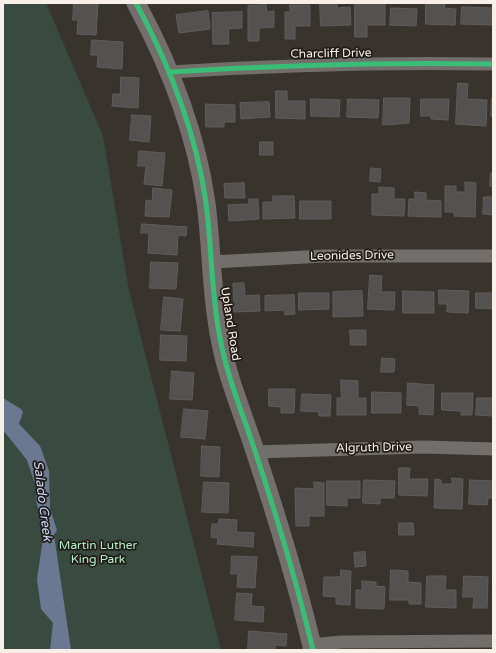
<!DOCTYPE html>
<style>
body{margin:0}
#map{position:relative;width:496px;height:653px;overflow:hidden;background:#39332d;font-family:"Varela Round",sans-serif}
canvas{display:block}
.frame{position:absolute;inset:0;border:4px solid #f8efe8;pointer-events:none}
</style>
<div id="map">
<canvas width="496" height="653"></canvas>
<div class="frame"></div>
</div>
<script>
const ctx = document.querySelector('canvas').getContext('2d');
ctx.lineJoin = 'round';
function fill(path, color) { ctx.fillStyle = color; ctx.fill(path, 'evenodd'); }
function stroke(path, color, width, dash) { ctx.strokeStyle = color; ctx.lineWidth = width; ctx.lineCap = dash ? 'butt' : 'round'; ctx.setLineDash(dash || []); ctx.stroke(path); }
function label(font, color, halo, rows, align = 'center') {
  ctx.font = font + ' "Varela Round",sans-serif'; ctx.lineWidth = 3.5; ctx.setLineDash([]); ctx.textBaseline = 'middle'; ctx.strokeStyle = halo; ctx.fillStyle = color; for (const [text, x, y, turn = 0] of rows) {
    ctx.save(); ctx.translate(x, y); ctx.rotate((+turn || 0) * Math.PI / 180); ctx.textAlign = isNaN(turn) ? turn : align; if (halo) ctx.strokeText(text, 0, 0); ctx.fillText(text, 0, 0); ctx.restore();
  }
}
fill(new Path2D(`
 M3,3H46L103,136L129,291L221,650H3Z`), '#394b40');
fill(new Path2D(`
 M3,398L21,409L23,412L19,424L40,446L44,457L49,471L50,509L57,530L54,535L71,650H50L53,623L41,609L37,579L44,532L36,500V487L27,460L3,430Z`), '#6b7892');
const building = new Path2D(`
 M74,3L98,4L96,35L77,34L78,20H73Z
 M320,3H337V8L350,7L351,25L321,26Z
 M355,3H385V25H367V37H355Z
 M426,3H445L444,8L456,9L455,25L426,24Z
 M266,5L267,12L274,11V27L259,28V41H248V6Z
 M290,5H310V26H295V39H285V12H290Z
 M462,7L493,8V25L461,24Z
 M391,8L417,9L416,26L390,25Z
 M208,11L210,29L179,33L176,15Z
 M242,12V28L228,29L229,44H213L212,13Z
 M92,40L123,42L122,69L97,67L98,55H91Z
 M121,77L139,78L138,108L112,106L113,94H120Z
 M458,83L468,84L467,99L487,100L486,126L456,124Z
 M276,91H287V101H305V119L276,118Z
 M384,98H410L409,123L383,125Z
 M492,98H493V116H491Z
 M311,99L340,100L339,117L311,116Z
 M348,99L379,100L378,118L347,117Z
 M421,99H449L448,120L431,119V116H421Z
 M269,102L270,117L241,119L240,103Z
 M206,104L235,105V122H224V127H206Z
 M132,115L151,116L149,142L130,140Z
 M260,142H273V155H260Z
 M139,151L165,153L162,186L144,184L146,166H138Z
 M371,168L381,169L380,182L370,181Z
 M491,173H493V186H490Z
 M465,182L476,183L475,217L454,216V212H445V186H456V192H465Z
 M244,183L245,198H225L224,184Z
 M379,187L394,188V199H405L404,216L372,215V194H379Z
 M153,188L172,190L169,217L145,216L146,200L152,201Z
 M415,192L426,193V200L441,201V217L408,216L409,199H415Z
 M273,196H294L295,218L263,219V202H273Z
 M484,197H493V215L483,214Z
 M249,199H258L259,219L229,221L228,205L249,204Z
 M300,201H331V219H300Z
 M142,224L187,227L186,236L178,235L177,255L148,253L149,233H141Z
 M151,262L178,263L176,289L150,288Z
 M370,275L382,276L381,292H395L394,310L368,309Z
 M244,283L245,296L259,295L260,311L234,312L233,284Z
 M439,290L469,291L468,313L447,312V304H439Z
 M362,291L363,316L333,317V292Z
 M403,291L434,292V313H403Z
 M299,293H329V309L299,310Z
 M476,293H493V309L476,308Z
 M294,295L295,314L285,315L284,310L265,311V296Z
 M164,297L183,299L180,331L161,330Z
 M350,330H366V345H351Z
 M161,335L187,336L186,361L160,360Z
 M382,358L395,359L394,372H381Z
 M172,371L194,373L192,400L170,399Z
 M341,380L358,381V398H366V415H337V398H341Z
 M408,383L434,385L433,415L419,414V406L407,405Z
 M269,389H295L294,413H281V407L269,406Z
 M372,392L401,393V413H372Z
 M442,393H473L472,415H461V411L442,410Z
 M302,394L331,395L330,416H319V412L301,411Z
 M477,398H493V416L476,415Z
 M184,409L208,411L205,439L181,437Z
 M202,446L220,447L219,477L201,476Z
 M399,468H410L409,479H428L427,496L399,495Z
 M452,478L463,479L462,509L434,508L435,479L441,480V484H452Z
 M364,480L395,481L394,498H380V504L363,503Z
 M470,480L493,481V498H488L487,505L469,504Z
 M327,481H360V498H347V506L327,505Z
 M204,482L229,483L228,513L202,512Z
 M314,482L324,483V516H309V526H296L295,488L314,489Z
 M219,519L237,520L236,532L254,533L253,547L217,544L218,538L211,537L212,524H218Z
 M399,523H413L414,535H399Z
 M365,552L366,566L355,567L354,553Z
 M232,556L257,557L255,588L237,587L238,574H231Z
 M341,570L351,571L350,605L336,604V597L323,596L324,577H340Z
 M391,570L408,571V582L421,583V604H409V600H390Z
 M427,576H446L445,590H456V608L426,607Z
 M464,576L488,577L487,608H473L474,597H463Z
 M362,581L376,582V586L385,587L384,609L356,608V590H362Z
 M237,593L252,594L251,606L264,607L263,622L235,620Z
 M249,631L287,634L286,646L275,645V650H248Z`);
fill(building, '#545151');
stroke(building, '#605d5d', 1);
stroke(new Path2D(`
 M170,72C278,65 385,62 493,64
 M212,262L324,256H493
 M255,452L423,447L493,449
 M311,645L341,642L493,641`), '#716e6b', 13);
stroke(new Path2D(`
 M136,3C170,66 196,132 206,203C212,248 211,294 220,338C227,377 243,414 255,451C277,517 297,583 313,650`), '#746f6d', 19);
stroke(new Path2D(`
 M136,3C170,66 196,132 206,203C212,248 211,294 220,338C227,377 243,414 255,451C277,517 297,583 313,650
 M170,72C278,65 385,62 493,64`), '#3abd76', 5);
label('12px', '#f8efe8', '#211b16', [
 ["Charcliff Drive",331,54,-1],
 ["Leonides Drive",352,256,-1],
 ["Upland Road",230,324,81],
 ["Algruth Drive",374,448,-1]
]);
label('12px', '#b1eecc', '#211b16', [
 ["Martin Luther",98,546],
 ["King Park",98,560]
]);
label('italic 13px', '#c6d6f5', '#211b16', [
 ["Salado Creek",42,501,83]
]);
</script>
